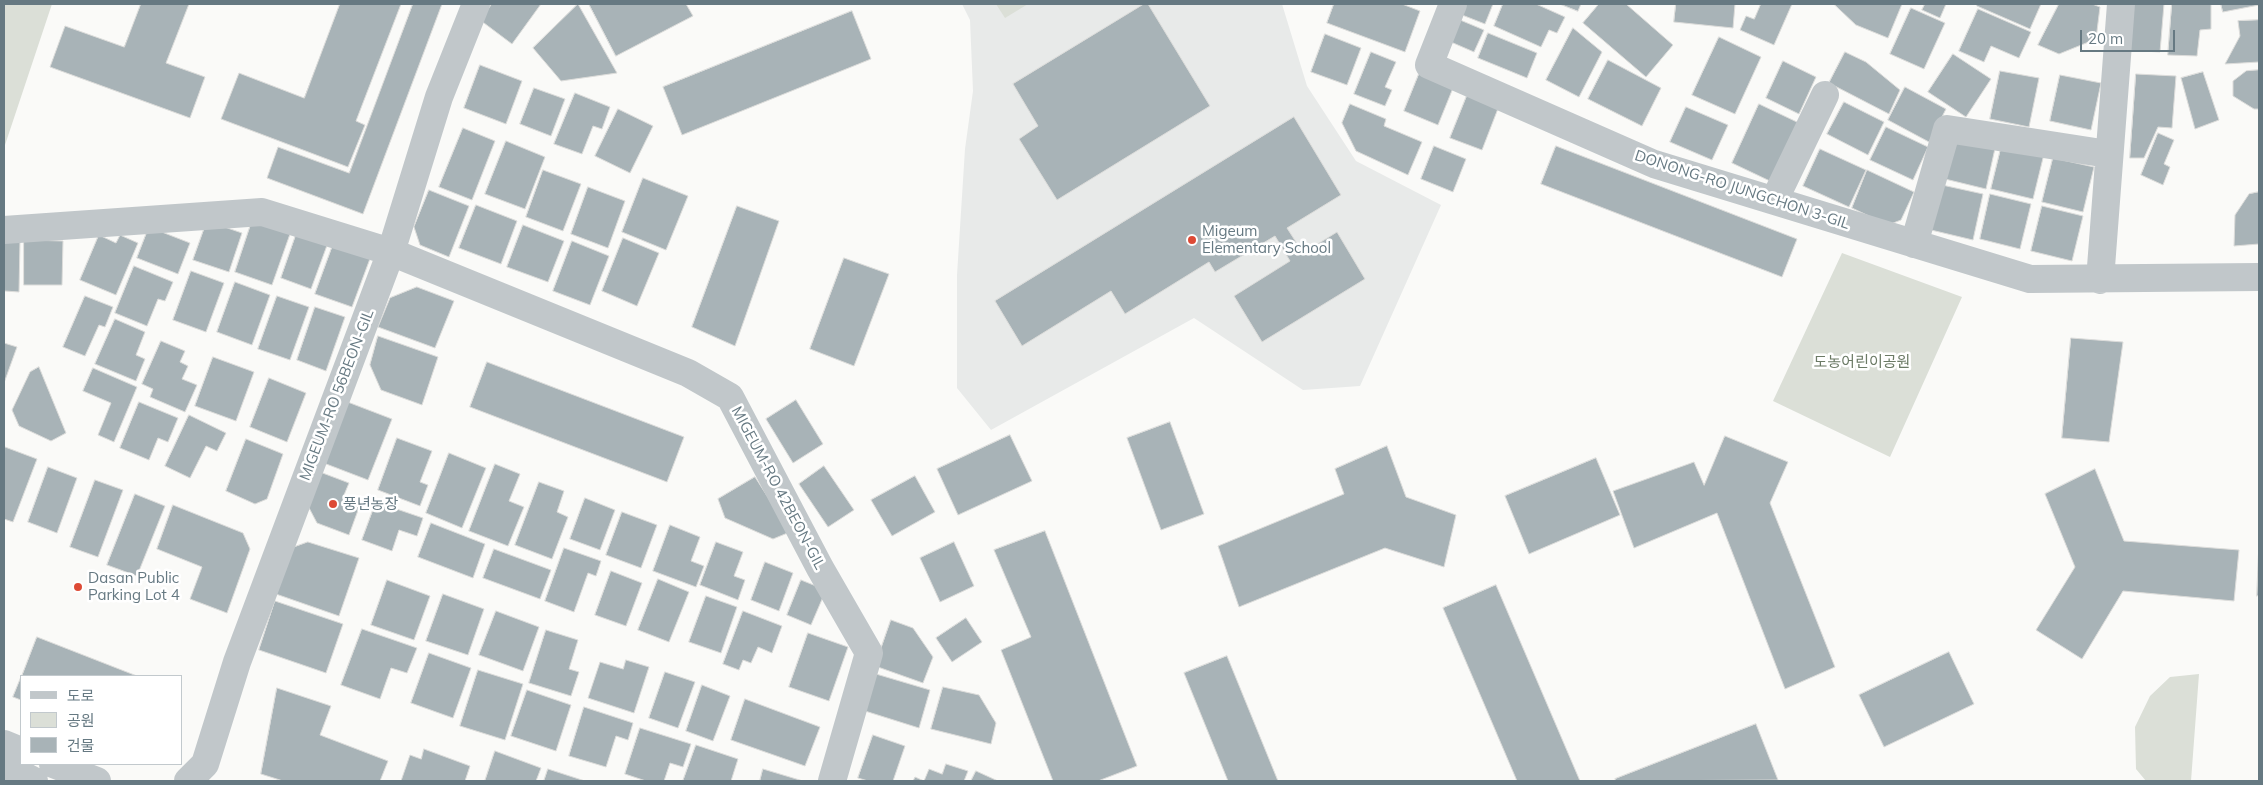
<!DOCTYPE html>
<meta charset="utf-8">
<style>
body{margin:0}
#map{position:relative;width:2263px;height:785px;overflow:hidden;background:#fafaf8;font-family:Mulish,"Noto Sans KR",sans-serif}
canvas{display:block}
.frame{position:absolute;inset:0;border:5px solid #667982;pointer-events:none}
.legend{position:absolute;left:20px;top:675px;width:162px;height:90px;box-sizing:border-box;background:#fff;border:1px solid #c2c9cd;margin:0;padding:6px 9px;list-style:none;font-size:15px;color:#667982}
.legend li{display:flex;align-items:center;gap:10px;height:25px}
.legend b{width:25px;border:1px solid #c2c9cd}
.scale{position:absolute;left:2080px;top:30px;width:95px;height:22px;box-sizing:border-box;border:2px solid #667982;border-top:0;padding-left:6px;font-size:15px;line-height:18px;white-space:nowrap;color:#667982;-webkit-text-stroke:4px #fff;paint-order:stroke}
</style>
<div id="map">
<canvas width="2263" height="785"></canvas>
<div class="frame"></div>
<ul class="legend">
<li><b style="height:6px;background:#c1c7ca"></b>도로</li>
<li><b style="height:14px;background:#dbdfd7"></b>공원</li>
<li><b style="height:14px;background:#a8b3b7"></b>건물</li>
</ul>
<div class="scale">20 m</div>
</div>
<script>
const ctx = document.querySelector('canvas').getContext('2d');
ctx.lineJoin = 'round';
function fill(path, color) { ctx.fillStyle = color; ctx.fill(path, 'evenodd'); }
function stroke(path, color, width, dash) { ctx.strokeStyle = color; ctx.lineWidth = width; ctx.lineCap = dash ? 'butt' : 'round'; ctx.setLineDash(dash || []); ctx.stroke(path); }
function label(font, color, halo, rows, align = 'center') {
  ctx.font = font + ' Mulish,"Noto Sans KR",sans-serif'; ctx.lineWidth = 5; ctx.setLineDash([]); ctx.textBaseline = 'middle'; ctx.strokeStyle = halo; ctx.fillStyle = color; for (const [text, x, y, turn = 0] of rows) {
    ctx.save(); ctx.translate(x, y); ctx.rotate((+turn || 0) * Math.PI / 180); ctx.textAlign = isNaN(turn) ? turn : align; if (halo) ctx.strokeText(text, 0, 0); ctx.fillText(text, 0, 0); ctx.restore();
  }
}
fill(new Path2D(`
 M962,4H1282L1307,86L1356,161L1441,205L1360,386L1303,390L1194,318L991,430L957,388V275L965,149L973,91L970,20Z`), '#e8eae9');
fill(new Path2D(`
 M4,4H52L4,148Z
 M996,4H1028L1005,18Z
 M1842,253L1962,297L1890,457L1773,401Z
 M2199,674L2191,781H2146L2136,769L2135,727L2150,696L2170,677Z`), '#dbdfd7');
const building = new Path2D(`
 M141,4H189L166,63L205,77L190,118L50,67L65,26L124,47Z
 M340,4H401L356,121L365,125L348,167L221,119L239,73L304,98Z
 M413,4H442L363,214L267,178L278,147L349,173Z
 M492,4H541L512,44L480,20Z
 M578,4L617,73L561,81L533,48Z
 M589,4H686L693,16L616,56Z
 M1144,4H1148L1210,106L1057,200L1019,139L1038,126L1013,84Z
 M1334,4H1402L1420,11L1405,52L1327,23Z
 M1461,4H1493L1485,24L1457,13Z
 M1503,4H1536L1565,17L1557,33L1549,30L1541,47L1494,26Z
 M1560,4H1581L1578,11Z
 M1599,4H1626L1673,45L1646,77L1583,23Z
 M1676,4H1735L1733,28L1674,22Z
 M1761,4H1792L1774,45L1740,30L1746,16L1754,19Z
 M1834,4H1902L1888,38L1856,25Z
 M1925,4H1946L1940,18L1922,10Z
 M1977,4H2041L2030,29L1977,6Z
 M2059,4H2092L2100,7L2096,39L2059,54L2038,45Z
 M2128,4H2164L2160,52L2124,50Z
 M2172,4H2211V29L2200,30L2197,56L2168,55Z
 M2221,4H2259V5L2223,12Z
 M1911,8L1945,23L1924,69L1890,54Z
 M1978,9L2031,32L2019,58L1991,46L1984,62L1959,51Z
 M852,11L871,59L682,135L663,87Z
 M1453,17L1484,30L1474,52L1444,39Z
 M2259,20V62L2225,64L2240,36L2238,21Z
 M1573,28L1602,52L1579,97L1546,80Z
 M1488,33L1537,53L1527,78L1478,58Z
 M1325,34L1361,48L1347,85L1311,72Z
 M1719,37L1761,57L1735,114L1692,95Z
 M1371,52L1396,62L1385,87L1392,90L1385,106L1354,94Z
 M1845,52L1866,62L1900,90L1889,114L1829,83Z
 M1953,54L1991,79L1966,117L1928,92Z
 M1608,60L1661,88L1642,126L1588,99Z
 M1783,61L1816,77L1799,114L1766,98Z
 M480,65L522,81L506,124L464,108Z
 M2259,70V109H2254L2233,96V81L2246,71Z
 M2000,71L2039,78L2029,127L1990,119Z
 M2203,72L2219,120L2195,129L2181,78Z
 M1419,74L1453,88L1438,125L1404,111Z
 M2136,74L2176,76L2172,128L2158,127L2144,158H2130Z
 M2060,75L2101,83L2091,130L2050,121Z
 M1905,87L1946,109L1929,142L1888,120Z
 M534,88L565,99L551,136L520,124Z
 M575,93L610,107L602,129L593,126L582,154L554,144Z
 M1468,93L1499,106L1482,150L1450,138Z
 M1844,102L1884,122L1868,155L1827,134Z
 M1350,104L1386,119L1384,126L1422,142L1408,175L1356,151L1342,123Z
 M1759,104L1799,123L1772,182L1732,163Z
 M1686,107L1728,125L1712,160L1670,142Z
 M618,109L653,126L630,173L595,156Z
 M1294,117L1341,195L1287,228L1303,253L1337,232L1365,279L1262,342L1234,296L1290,261L1275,236L1215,272L1209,262L1125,314L1111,291L1022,346L995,301Z
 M1886,127L1928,147L1913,180L1870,160Z
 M463,128L495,141L472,200L439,187Z
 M2158,133L2174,140L2164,164L2170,167L2163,185L2141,175Z
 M1956,134L1996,144L1986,189L1945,179Z
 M506,141L545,157L525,209L485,194Z
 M2002,144L2044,154L2033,199L1991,189Z
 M1434,146L1466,159L1453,192L1421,179Z
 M1556,146L1797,239L1782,277L1541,184Z
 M1820,149L1866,170L1849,207L1803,186Z
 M2053,158L2094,167L2083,212L2042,202Z
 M543,170L581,184L563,231L526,217Z
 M1867,170L1914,192L1901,220L1888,225L1852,208Z
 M643,178L688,196L666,250L622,232Z
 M1942,185L1983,194L1973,240L1931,230Z
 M588,187L625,201L608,248L571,234Z
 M429,190L469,206L449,257L420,245L414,227Z
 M2259,192V244L2234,246L2235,215L2249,194Z
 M1990,194L2031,204L2020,249L1980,239Z
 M476,205L517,221L501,264L459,248Z
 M737,206L779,221L735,346L692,327Z
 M2042,206L2083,216L2072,261L2031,251Z
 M207,221L242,233L229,272L193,260Z
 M252,221L290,234L272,285L235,272Z
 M523,225L564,241L548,282L507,267Z
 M149,227L190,243L178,274L137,258Z
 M298,229L329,240L311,289L281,278Z
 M99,235L116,243L120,235L138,243L116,295L80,280Z
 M623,238L659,253L637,306L602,291Z
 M24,240L63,241L62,285H24Z
 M4,241H20L19,292L5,291Z
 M572,241L609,256L590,305L553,291Z
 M334,242L371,256L352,307L315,294Z
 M844,258L889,274L854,366L810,349Z
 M134,266L173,282L165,301L158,299L147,326L115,313Z
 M191,271L224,283L206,332L173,320Z
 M235,282L270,295L252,345L217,332Z
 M417,287L454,301L435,348L378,327L390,298Z
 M85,296L113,307L105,327L99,325L85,356L63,347Z
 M277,296L309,307L290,360L258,349Z
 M315,307L345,317L326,371L297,360Z
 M115,319L145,332L136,355L145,359L136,381L95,364Z
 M378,336L438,357L422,405L381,390L370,365Z
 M2071,338L2123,342L2109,442L2062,438Z
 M161,341L185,351L180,362L188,366L182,379L197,385L185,412L150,397L153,389L142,384Z
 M4,343L17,347L4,383Z
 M213,357L254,372L236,421L195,406Z
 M487,362L684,437L667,482L470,407Z
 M39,367L66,433L51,441L19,426L12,410L30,372Z
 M93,368L137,387L114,442L98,435L111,403L83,391Z
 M269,378L306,393L287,442L250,427Z
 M796,400L823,444L793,463L766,419Z
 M345,401L392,419L368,480L321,462Z
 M139,402L178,418L168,442L158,438L149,460L120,448Z
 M189,415L226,433L217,451L206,446L190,478L165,466Z
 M1170,422L1204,514L1161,530L1127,438Z
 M1010,435L1032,481L958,515L937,469Z
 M1725,436L1788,462L1770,503L1835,667L1785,689L1717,513L1634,548L1613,491L1694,462L1704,485Z
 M397,438L432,451L420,482L428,485L420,506L378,490Z
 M246,439L283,454L267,499L255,504L226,491Z
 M1387,446L1406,497L1456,515L1444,567L1385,548L1239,607L1218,546L1344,494L1335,469Z
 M5,447L37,459L13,522L4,519Z
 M449,453L486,468L462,528L426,513Z
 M1596,458L1620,515L1529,554L1505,496Z
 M495,464L520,474L509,501L524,507L508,546L469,531Z
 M824,466L854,510L828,527L799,484Z
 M48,467L77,478L57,533L28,522Z
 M2095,469L2124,541L2239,550L2234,601L2123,591L2082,659L2036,630L2075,567L2045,494Z
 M320,472L349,483L344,495L361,502L349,535L317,523L307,504Z
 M915,476L935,512L892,536L871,500Z
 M755,477L790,532L773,539L725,518L718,499Z
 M95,480L123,490L98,557L70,547Z
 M539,482L564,491L557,512L568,517L552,559L515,545Z
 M135,494L165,506L137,576L107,565Z
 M585,498L615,510L600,550L570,539Z
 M376,502L423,518L417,536L399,530L392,551L362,540Z
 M173,505L243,533L250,549L227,613L190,599L202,567L157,549Z
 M622,512L657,525L641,568L606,555Z
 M431,523L485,544L473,578L418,557Z
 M670,525L700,537L691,561L704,566L696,587L653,571Z
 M1045,531L1137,766L1098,781H1053L1001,650L1031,637L994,550Z
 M308,542L359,558L339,616L273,593L289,549Z
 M716,542L743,552L734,576L745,580L738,600L700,585Z
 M954,542L974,586L940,602L920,558Z
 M2259,542V595L2257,596Z
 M564,548L601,561L596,576L588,573L574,612L545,601Z
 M494,549L551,570L540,599L483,578Z
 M765,562L793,573L779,611L751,600Z
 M611,571L642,583L626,626L595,615Z
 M658,579L689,592L669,642L638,630Z
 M387,580L430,596L414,640L371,625Z
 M801,580L826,590L811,625L787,615Z
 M1496,585L1580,781H1517L1443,608Z
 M443,594L484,609L468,655L426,641Z
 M706,596L737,607L721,653L689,642Z
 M275,601L343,624L326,673L259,650Z
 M496,611L539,627L523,671L479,655Z
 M743,611L782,626L772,653L758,647L751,663L743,660L739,670L723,664Z
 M966,618L982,642L952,662L936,638Z
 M891,620L913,628L933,657L923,683L875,666Z
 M362,629L417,648L407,673L391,668L380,699L341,685Z
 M546,630L578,640L569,669L579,672L571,696L529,683Z
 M808,633L848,647L829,701L789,687Z
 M37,637L137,676H22Z
 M1949,652L1974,704L1884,747L1859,695Z
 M429,653L471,668L453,718L411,703Z
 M1227,656L1278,781H1228L1184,673Z
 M626,660L649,667L634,713L588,698L600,662L623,669Z
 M478,670L523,684L505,740L460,726Z
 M665,672L695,682L678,728L649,718Z
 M876,674L930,690L919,728L865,711Z
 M21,677V700L13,697Z
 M702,685L730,696L713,741L686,731Z
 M943,687L979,695L996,723L991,744L931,729Z
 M277,688L331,706L320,735L388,761L380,781H283L261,774Z
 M527,690L571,705L556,751L511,736Z
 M745,699L820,727L805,766L731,740Z
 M584,707L633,723L628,740L616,736L606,767L569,756Z
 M1756,724L1778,780L1616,781L1615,779Z
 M640,728L691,744L683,767L670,763L664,781H646L625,774Z
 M873,735L905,746L893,781H868L858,778Z
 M696,745L738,759L731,781H683Z
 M424,749L470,766L465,781H401L410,755L421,759Z
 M495,751L541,768L536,781H485Z
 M946,764L968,771L964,781H913L915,777L924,781L929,769L942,774Z
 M548,769L585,781H544Z
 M763,769L803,781H760Z
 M976,771L998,781H971Z`);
fill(building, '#a8b3b7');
stroke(building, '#dcdcda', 1);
stroke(new Path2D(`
 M1453,4L1429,65L1654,164L2030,279L2259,277
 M1774,201L1825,95
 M4,230L262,212L391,252L688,373L730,397L820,568L869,653L832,781
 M1914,244L1947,129L2108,154
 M2100,280L2121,4
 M4,744L21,751
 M53,764L97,781
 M4,765L34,781
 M188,781L205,764L237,662L391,252L439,97L476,4`), '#c1c7ca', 28);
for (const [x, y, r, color] of [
 [1192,240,5,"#dd4a35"],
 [333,504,5,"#dd4a35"],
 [78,587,5,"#dd4a35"]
]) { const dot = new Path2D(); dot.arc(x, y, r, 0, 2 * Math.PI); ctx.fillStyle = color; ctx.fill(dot); stroke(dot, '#fff', 2); }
label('15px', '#667982', '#fff', [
 ["DONONG-RO JUNGCHON 3-GIL",1742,190,18],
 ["MIGEUM-RO 56BEON-GIL",337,395,-69],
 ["MIGEUM-RO 42BEON-GIL",778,488,62]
]);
label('15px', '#667982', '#fff', [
 ["Migeum",1202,231],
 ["Elementary School",1202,248],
 ["풍년농장",343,504],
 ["Dasan Public",88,578],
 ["Parking Lot 4",88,595]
], 'left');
label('15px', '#6b7a65', '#fff', [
 ["도농어린이공원",1862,362]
]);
</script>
